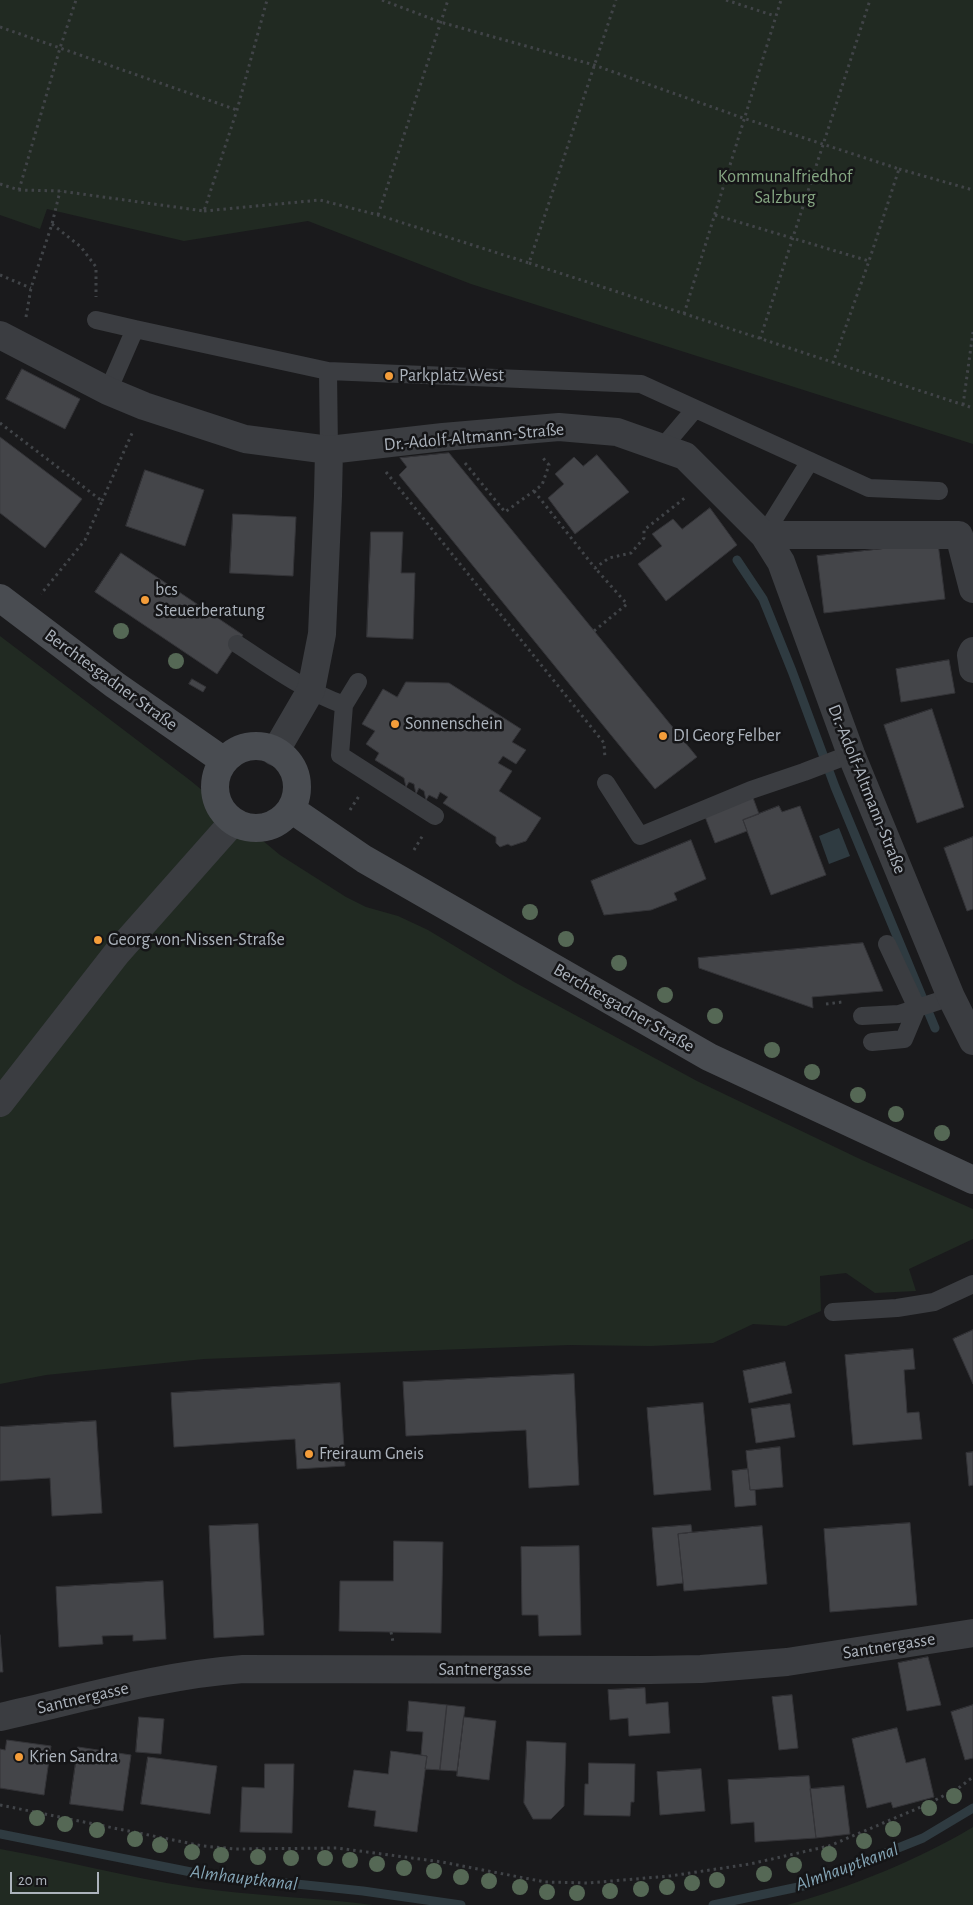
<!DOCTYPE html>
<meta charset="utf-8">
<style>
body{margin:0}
#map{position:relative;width:973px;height:1905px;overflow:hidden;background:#1a1a1c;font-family:"Alegreya Sans",sans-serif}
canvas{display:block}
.scale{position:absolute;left:10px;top:1872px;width:89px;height:22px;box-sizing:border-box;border:2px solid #acb3bc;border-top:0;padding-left:6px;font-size:15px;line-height:18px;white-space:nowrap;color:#acb3bc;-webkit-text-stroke:4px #151517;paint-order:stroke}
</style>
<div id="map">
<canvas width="973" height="1905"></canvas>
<div class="scale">20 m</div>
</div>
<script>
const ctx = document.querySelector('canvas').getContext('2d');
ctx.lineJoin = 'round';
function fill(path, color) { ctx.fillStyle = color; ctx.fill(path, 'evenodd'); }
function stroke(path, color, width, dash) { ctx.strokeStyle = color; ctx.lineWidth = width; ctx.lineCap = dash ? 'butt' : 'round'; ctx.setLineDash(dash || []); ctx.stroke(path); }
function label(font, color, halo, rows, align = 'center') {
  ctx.font = font + ' "Alegreya Sans",sans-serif'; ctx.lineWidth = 5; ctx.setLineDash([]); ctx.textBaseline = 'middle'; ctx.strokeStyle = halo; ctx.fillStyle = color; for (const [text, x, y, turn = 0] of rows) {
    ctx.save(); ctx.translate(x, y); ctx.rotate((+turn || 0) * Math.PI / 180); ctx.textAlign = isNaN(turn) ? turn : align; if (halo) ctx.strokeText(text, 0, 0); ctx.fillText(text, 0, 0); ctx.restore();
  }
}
fill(new Path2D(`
 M0,0H973V444L471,284L308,221L184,241L47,209L40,229L0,215Z
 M0,636L191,781L280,855L346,897L366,907L398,916L428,930L516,983L697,1081L862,1160L973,1209V1239L909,1269L916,1291L875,1293L846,1273L820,1276L821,1311L786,1326L753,1324L713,1343L651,1346L569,1345L204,1359L46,1375L0,1384Z
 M973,1827V1905H787C849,1888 918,1860 973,1827Z
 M0,1849C64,1860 126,1877 191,1887C251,1896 312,1897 373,1905H0Z`), '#212a22');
fill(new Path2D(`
 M839,828L850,856L829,864L819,836Z`), '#2f3b41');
stroke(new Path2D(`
 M737,560L763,599L792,671L835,787L935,1028
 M0,1834L201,1874L363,1891L461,1905
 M713,1905L803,1886L923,1838L973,1808`), '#2f3b41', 9);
const building = new Path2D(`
 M22,369L80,399L65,429L6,399Z
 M0,437L82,499L45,548L0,513Z
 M449,453L697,757L655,789L399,475L407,467L400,458Z
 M597,455L629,492L575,534L548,498L564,484L555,474L574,457L583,466Z
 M145,470L204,490L185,546L126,526Z
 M710,508L737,545L666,601L638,564L662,546L652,534L673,519L682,529Z
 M233,514L296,517L293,576L230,573Z
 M371,532H403L401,573H415L413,639L367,637Z
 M938,543L945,599L824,613L817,556Z
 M121,553L243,635L217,674L95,592Z
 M949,660L955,693L901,702L896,669Z
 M192,679L206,687L203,692L189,684Z
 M406,682L449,683L521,729L512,742L526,750L516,764L503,756L498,763L512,771L499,791L541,818L526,841L511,846L508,844L500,847L496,843V837L443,803L448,797L440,792L437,799L429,795L426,800L424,791L419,788L416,794L414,784L409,782L406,787L404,778L375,760L379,753L366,744L375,731L362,724L383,689L397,697Z
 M932,709L964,807L917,823L884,725Z
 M752,795L759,814L743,820L747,831L715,843L704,814Z
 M779,806L782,812L800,806L826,875L771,895L743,820Z
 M973,837V909L967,911L944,848Z
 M691,840L706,879L674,893L677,900L651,910L604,915L591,881Z
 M863,943L883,991L812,997L813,1008L699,968L698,958Z
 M973,1330V1384L953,1339Z
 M913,1349L915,1369L904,1370L907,1413L919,1412L922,1439L853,1445L845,1355Z
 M785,1362L792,1393L749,1403L743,1371Z
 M574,1374L579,1485L529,1488L526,1430L406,1436L403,1382Z
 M340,1383L345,1466L297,1469L295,1439L174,1447L171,1393Z
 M703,1403L711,1490L654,1495L647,1408Z
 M790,1404L795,1437L756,1443L751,1409Z
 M96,1421L102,1513L52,1516L50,1478L0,1481V1427Z
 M780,1447L783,1487L750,1490L746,1451Z
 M973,1452V1485L969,1486L966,1453Z
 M748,1469L750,1490H755L756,1505L735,1507L732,1471Z
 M910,1523L917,1605L830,1612L824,1529Z
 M258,1524L264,1635L214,1638L209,1526Z
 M691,1525L692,1532L678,1534L683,1583L657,1586L652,1528Z
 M762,1526L767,1584L684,1591L678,1534Z
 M394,1541L443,1542L441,1633L339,1631L340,1581H393Z
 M579,1546L581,1635L539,1636L538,1615H522L521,1547Z
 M163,1581L166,1639L133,1641V1635L102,1636L103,1644L59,1647L56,1587Z
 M0,1635L3,1672H0Z
 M928,1657L941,1705L907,1711L898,1663Z
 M645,1688L646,1704L668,1702L670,1733L629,1736L628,1718L610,1720L608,1690Z
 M792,1695L798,1748L779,1750L772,1697Z
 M409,1701L447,1705L440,1770L425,1769L427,1756L421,1755L423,1732L407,1731Z
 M447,1705L465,1707L457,1771L440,1770Z
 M973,1705V1758L965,1760L951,1712Z
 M139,1717L164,1719L161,1754L136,1752Z
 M464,1717L496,1721L489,1780L457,1776Z
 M897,1728L906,1763L925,1758L934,1797L893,1808L891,1802L867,1808L852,1739Z
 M7,1740L51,1746L44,1795L0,1788V1749L5,1750Z
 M527,1741L566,1743L564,1806L551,1819H533L524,1803Z
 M78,1747L131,1755L123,1811L70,1804Z
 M391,1751L427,1756L417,1832L374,1826L376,1811L348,1807L354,1770L388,1774Z
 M148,1757L217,1766L210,1814L141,1804Z
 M589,1763L635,1764L634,1802H631L630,1816L584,1815L585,1784H588Z
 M265,1764H294L292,1833L240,1832L242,1787L264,1788Z
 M701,1769L705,1811L660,1815L657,1772Z
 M809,1776L816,1838L755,1842L754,1822L731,1824L728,1780Z
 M844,1786L850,1834L816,1838L810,1789Z`);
fill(building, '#444549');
stroke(building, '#343438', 1);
stroke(new Path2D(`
 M382,0L440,22L594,65L743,118L899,169L869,261L833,363
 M726,0L775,16
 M0,27L237,110
 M899,169L973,190
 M0,184L19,190L60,191L204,211L237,110L267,0
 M19,190L60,48L76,0
 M204,211L320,200L378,215L529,263L616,0
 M378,215L448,0
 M715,215L869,261
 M52,224L81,247L96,267V297
 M529,263L973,408
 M0,275L31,288
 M684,314L781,0
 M26,317L31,288L52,224L60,191
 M760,339L870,0
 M963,405L973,332
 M0,423L102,501L85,540L41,594
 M465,463L505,512L542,485L549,465L543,458
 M386,472L604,743L605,759
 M534,491L595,568L609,558L631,553L644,538V530L686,497
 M102,501L133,431
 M594,631L627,604L595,568
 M350,810L359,796
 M414,850L423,835
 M826,1004L842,1002
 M391,1632L393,1642
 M0,1805L203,1846L236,1849L337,1848L442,1862L545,1882L588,1883L670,1876L750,1864L829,1846L928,1804L960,1787L973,1777`), '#414448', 3, [2.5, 4]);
stroke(new Path2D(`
 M96,320L135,329
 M328,371L329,450
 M108,391L135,329L328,371L641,384L869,488L939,491
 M662,448L695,409
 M764,535L810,461
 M237,644C271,666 305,691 344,705
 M358,682L344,705L340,755L435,816
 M606,783L640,836L751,790L804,772L851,754
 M862,1016L899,1014L951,997
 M872,1042L904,1039L917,1008L887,944
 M833,1312L897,1308L934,1302L973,1284`), '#3b3d41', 18);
stroke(new Path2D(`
 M0,335L108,391L144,406L245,439L329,450L443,437L559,427L617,432L685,456L764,535L781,562L851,754L951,997L973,1041
 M764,535H959L973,589
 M973,651L971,655L973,669
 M275,752L311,690L322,634L328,496L329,450
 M0,1103L117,953L233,822
 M0,1717C81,1699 161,1675 243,1669L650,1670L701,1669L787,1662L973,1633`), '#3b3d41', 28);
stroke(new Path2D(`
 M0,598L115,685L224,761
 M215 787a41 41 0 1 1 82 0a41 41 0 1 1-82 0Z
 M291,809L364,859L709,1057L973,1180`), '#494c51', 28);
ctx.fillStyle = '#556855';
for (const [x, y] of [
 [121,631],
 [176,661],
 [530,912],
 [566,939],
 [619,963],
 [665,995],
 [715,1016],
 [772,1050],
 [812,1072],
 [858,1095],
 [896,1114],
 [942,1133],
 [954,1796],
 [929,1808],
 [37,1818],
 [65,1824],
 [893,1829],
 [97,1830],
 [135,1839],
 [864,1841],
 [160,1845],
 [192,1852],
 [829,1854],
 [221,1855],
 [258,1857],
 [291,1858],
 [325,1858],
 [350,1860],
 [377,1864],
 [794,1865],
 [404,1868],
 [434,1871],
 [764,1874],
 [461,1877],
 [717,1880],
 [489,1881],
 [692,1883],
 [520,1887],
 [667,1887],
 [641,1889],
 [610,1891],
 [547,1892],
 [577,1893]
]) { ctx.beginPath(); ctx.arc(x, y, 8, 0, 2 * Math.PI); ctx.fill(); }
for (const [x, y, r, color] of [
 [389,376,5,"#f49d3a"],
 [145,600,5,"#f49d3a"],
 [395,724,5,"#f49d3a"],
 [663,736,5,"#f49d3a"],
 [98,940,5,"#f49d3a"],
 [309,1454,5,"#f49d3a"],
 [19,1757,5,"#f49d3a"]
]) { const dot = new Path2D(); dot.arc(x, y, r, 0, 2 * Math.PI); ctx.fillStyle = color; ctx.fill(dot); stroke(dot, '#151517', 2); }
label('18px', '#86a783', '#151517', [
 ["Kommunalfriedhof",785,177],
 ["Salzburg",785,198]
]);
label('18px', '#acb3bc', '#151517', [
 ["Parkplatz West",399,376],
 ["bcs",155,590],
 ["Steuerberatung",155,611],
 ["Sonnenschein",405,724],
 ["DI Georg Felber",673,736],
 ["Georg-von-Nissen-Straße",108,940],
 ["Freiraum Gneis",319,1454],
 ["Krien Sandra",29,1757]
], 'left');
label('18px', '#acb3bc', '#151517', [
 ["Dr.-Adolf-Altmann-Straße",474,437,-5],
 ["Berchtesgadner Straße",111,680,36],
 ["Dr.-Adolf-Altmann-Straße",867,789,68],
 ["Berchtesgadner Straße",624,1008,30],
 ["Santnergasse",889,1646,-9],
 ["Santnergasse",485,1670],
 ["Santnergasse",83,1698,-13]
]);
label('italic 19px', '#84a5b6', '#151517', [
 ["Almhauptkanal",847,1867,-20],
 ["Almhauptkanal",244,1878,7]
]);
</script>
